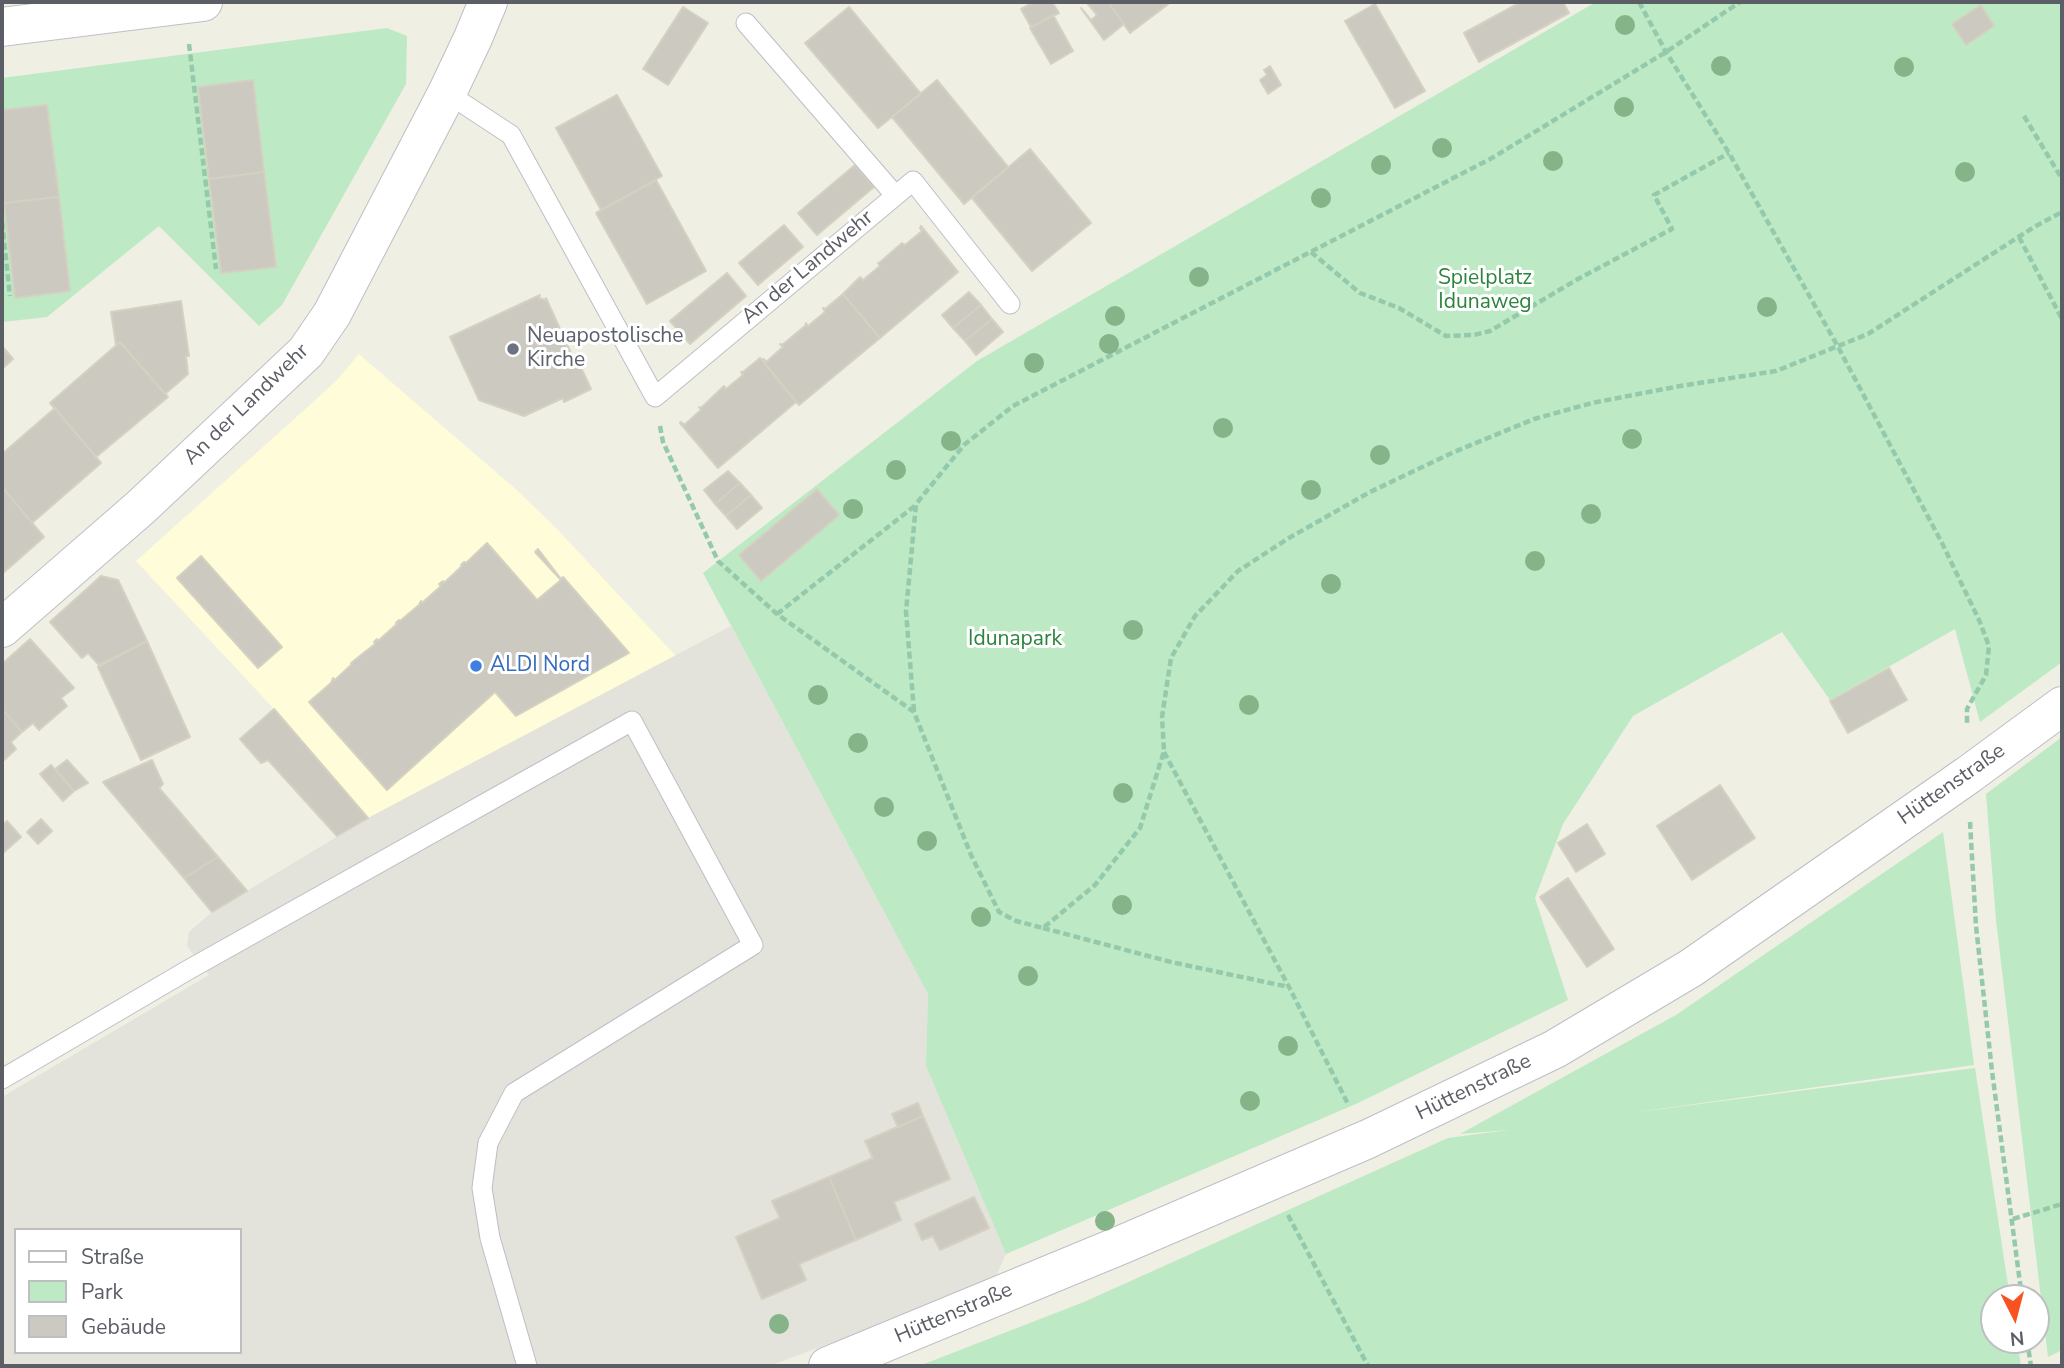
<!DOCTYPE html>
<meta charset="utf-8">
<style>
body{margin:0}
#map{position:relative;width:2064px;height:1368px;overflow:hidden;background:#efefe3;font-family:"Nunito Sans",sans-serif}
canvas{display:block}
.frame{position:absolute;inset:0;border:4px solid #5b5e65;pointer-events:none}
.legend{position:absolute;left:14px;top:1228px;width:228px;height:126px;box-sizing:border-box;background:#fff;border:2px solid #bdbfc1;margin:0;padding:9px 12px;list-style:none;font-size:21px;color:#5b5e65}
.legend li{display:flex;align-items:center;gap:14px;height:35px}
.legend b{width:35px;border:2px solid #bdbfc1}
.north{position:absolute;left:1980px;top:1284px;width:70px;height:70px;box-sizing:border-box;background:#fff;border:2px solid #bdbfc1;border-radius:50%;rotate:174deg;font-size:19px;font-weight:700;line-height:28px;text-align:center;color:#5b5e65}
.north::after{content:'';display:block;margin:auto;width:24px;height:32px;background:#f9511f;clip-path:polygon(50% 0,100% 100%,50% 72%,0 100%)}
</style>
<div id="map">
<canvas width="2064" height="1368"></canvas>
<div class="frame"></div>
<ul class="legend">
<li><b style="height:9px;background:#fff"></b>Straße</li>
<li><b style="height:19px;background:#bde9c4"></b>Park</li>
<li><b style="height:19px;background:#cbc9c0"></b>Gebäude</li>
</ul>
<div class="north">N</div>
</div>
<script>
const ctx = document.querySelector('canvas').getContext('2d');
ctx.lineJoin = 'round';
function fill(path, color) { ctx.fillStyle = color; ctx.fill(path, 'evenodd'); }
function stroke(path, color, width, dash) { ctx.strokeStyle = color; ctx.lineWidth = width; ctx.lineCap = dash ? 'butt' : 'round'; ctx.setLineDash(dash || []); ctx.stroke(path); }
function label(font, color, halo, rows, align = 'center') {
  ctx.font = font + ' "Nunito Sans",sans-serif'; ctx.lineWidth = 6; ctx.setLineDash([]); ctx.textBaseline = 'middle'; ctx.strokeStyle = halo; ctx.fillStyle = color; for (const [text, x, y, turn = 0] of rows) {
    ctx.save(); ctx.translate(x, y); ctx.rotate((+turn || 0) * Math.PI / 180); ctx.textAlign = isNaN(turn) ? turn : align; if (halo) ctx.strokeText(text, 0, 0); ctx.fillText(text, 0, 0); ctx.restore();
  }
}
fill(new Path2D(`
 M359,354L519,492L555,527L676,656L368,818L274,709L136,561L312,403L336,381Z`), '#fffcd9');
fill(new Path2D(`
 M731,626L928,994L926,1066L1006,1254L995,1278L948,1299L769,1366H2V1097L209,975L187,946L189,932L212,912L368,818ZM16,1230H240V1352H16Z`), '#e3e2db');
fill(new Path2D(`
 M1596,2H2062V662L1980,722L1955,629L1830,700L1782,632L1633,716L1563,824L1535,898L1568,1000L1358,1103L1006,1254L926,1066L928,994L703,573L977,361Z
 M387,28L407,36L406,84L282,305L259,326L159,226L47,317L2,322V78Z
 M2062,737V1350L2048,1357L1996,920L1986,794Z
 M1943,832L1974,1065L1623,1114L1975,1068L2010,1298H1994V1340H2017L2021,1366H919L1084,1302L1448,1138L1508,1130L1460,1134L1676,1015Z`), '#bde9c4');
const building = new Path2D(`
 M1034,2H1052L1059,13L1031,27L1021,9Z
 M1088,2H1108L1124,24L1104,40L1081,8L1091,20L1097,15L1087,3Z
 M1108,2H1171L1130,33Z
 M1521,2H1563L1569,13L1479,62L1464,33Z
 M1375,4L1425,91L1395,108L1345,21Z
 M1981,5L1994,26L1966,45L1952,24Z
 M683,7L708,23L668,85L643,69Z
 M849,7L921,94L878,128L805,43Z
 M1053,15L1073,51L1051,64L1030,28Z
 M1270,66L1281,85L1268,94L1260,80L1267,75L1264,70Z
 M253,80L264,172L209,179L198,87Z
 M937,80L1008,167L964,204L892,117Z
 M617,95L662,176L601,210L556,128Z
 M47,105L59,197L4,203L2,188V110Z
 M1030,149L1091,223L1032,271L972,198Z
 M855,165L874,187L817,235L798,213Z
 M264,172L276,267L221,273L209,179Z
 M656,180L706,271L647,304L596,213Z
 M59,197L70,291L15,298L4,203Z
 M784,225L803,247L758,285L739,263Z
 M921,226L958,272L880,338L843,294L860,277L863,280L880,266L878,263H879L902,243L905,245L922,231L920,228Z
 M727,273L746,296L690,344L670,321Z
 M969,292L981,305L953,328L942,315Z
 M843,294L880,338L799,405L762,360L764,359L766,362L783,347L780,344L782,345L805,326L806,323L808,326L825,312L823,308L825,309Z
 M540,295L539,298L545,300L546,298L575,362L578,361L591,389L564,402L563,398L524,416L479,400L450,337Z
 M181,301L189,356H186L188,374L165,394L120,342L116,345L111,312Z
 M981,305L992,319L965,341L953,328Z
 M992,319L1003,332L976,355L965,341Z
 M120,342L168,397L96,457L50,403Z
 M2,346L13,359L2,369Z
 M760,358L796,402L718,468L680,423L681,422L684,425L701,410L699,407L701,408L724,386L726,389L743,375L741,372H743Z
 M55,408L101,463L32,523L2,487V454Z
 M728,471L740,483L715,504L704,490Z
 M740,483L751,495L726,516L715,504Z
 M2,487L44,537L2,574Z
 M817,489L839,515L761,581L739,555Z
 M751,495L762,508L737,529L726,516Z
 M487,543L537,600L561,580L535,552L538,549L561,579L563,577L629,653L516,716L495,692L387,790L309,702L331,683L333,678L335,680L352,664L351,663L375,644L374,642L377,639L378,641L397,624L396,623L399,620L400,621L419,605L421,601L422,603L441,586L439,584L443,581L444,583L462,566L461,565L464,562L466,563Z
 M201,556L282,647L258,668L177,578Z
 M101,576L118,580L147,641L99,665L88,653L82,658L50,622Z
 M30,639L74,688L61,698L67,706L39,730L33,723L22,732L2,709V664Z
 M147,641L190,737L141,760L98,667Z
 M1889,668L1907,700L1848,733L1830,701Z
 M2,709L22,732L11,742L16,749L2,762Z
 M274,709L368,818L337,836L268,760L261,763L240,739Z
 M67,760L88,783L74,791L55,769Z
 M152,760L163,784L159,788L218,857L184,878L103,782Z
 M51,765L74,791L63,801L40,774Z
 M1720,785L1755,838L1692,880L1657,826Z
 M41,819L52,831L38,844L27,832Z
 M7,821L21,837L3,853L2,826Z
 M1587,824L1605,854L1576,872L1558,843Z
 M218,857L247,891L212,912L184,878Z
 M1568,878L1614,949L1587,967L1540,897Z
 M918,1103L923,1116L898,1127L892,1114Z
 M923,1116L950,1179L894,1202L901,1220L856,1240L829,1177L873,1158L865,1141Z
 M829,1177L856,1240L799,1264L806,1280L762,1299L736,1237L780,1218L772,1201Z
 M974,1197L989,1228L940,1250L933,1236L922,1240L915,1224Z`);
fill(building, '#cbc9c0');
stroke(building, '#d5d1c1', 2);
const lane = new Path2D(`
 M746,23L895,195
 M447,93L511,135L655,397L913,181L1010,304
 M2,1079L188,970L632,721L753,945L514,1093L488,1143L482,1188L490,1238L527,1366`);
const street = new Path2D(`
 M2,628L140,508L306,352L332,314L447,93L473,38L488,2
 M828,1366L1121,1245L1368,1139L1555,1049L1691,968L1968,775L2062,706`);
const secondary = new Path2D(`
 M2,27L203,2`);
stroke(lane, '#bdbfc6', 21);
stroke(street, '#bdbfc6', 40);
stroke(secondary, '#bec0c8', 40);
stroke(new Path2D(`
 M1639,2L1666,52L1729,153L1837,345L1942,543L1979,620L1989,646L1986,675L1967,709V726
 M189,44L216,269
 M2024,116L2062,179
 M2,222L10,296
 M2019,237L2062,319
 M1311,252L1360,293L1399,308L1446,336L1474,335L1490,331L1578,279L1672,229L1654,195L1729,153
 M660,426L663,442L718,561L777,614L914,712L971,855L999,912L1016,921L1043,928L1095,885L1140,828L1164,751L1162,717L1171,658L1195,616L1238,571L1289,538L1370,492L1454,452L1534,419L1592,403L1680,386L1776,371L1868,334L2034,227L2062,212
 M777,614L916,505
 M914,711L906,612L916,504L964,445L1013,406L1492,158L1666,52L1740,2
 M1164,752L1289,987L1348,1104
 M1970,822L1976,926L1992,1071L2022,1298
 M1043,928L1171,962L1289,987
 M1288,1215L1368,1366
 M2013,1219L2062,1204
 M2027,1340L2031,1366`), '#94c9ab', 4.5, [7, 3.5]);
stroke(lane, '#fff', 19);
stroke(street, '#fff', 38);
stroke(secondary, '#fff', 38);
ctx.fillStyle = '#84b488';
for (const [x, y] of [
 [1625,25],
 [1721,66],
 [1904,67],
 [1624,107],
 [1442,148],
 [1553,161],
 [1381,165],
 [1965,172],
 [1321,198],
 [1199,277],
 [1767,307],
 [1115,316],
 [1109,344],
 [1034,363],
 [1223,428],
 [1632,439],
 [951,441],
 [1380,455],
 [896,470],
 [1311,490],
 [853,509],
 [1591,514],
 [1535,561],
 [1331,584],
 [1133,630],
 [818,695],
 [1249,705],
 [858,743],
 [1123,793],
 [884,807],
 [927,841],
 [1122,905],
 [981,917],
 [1028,976],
 [1288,1046],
 [1250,1101],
 [1105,1221],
 [779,1324]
]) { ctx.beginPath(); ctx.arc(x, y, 10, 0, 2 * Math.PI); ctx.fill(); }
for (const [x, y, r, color] of [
 [513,349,7,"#6b7280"],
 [476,666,7,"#3f7fe0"]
]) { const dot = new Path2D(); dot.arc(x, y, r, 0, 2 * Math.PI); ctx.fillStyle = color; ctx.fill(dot); stroke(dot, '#fff', 2.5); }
label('21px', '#5b5e65', '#fff', [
 ["An der Landwehr",808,268,-40],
 ["An der Landwehr",247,405,-44],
 ["Hüttenstraße",1952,785,-35],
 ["Hüttenstraße",1474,1088,-26],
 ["Hüttenstraße",954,1314,-23]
]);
label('21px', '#2c833d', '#fff', [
 ["Spielplatz",1485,279],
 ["Idunaweg",1485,303],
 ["Idunapark",1015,640]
]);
label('21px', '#5b616d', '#fff', [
 ["Neuapostolische",527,337],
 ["Kirche",527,361]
], 'left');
label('21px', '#366cbe', '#fff', [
 ["ALDI Nord",490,666]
], 'left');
</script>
